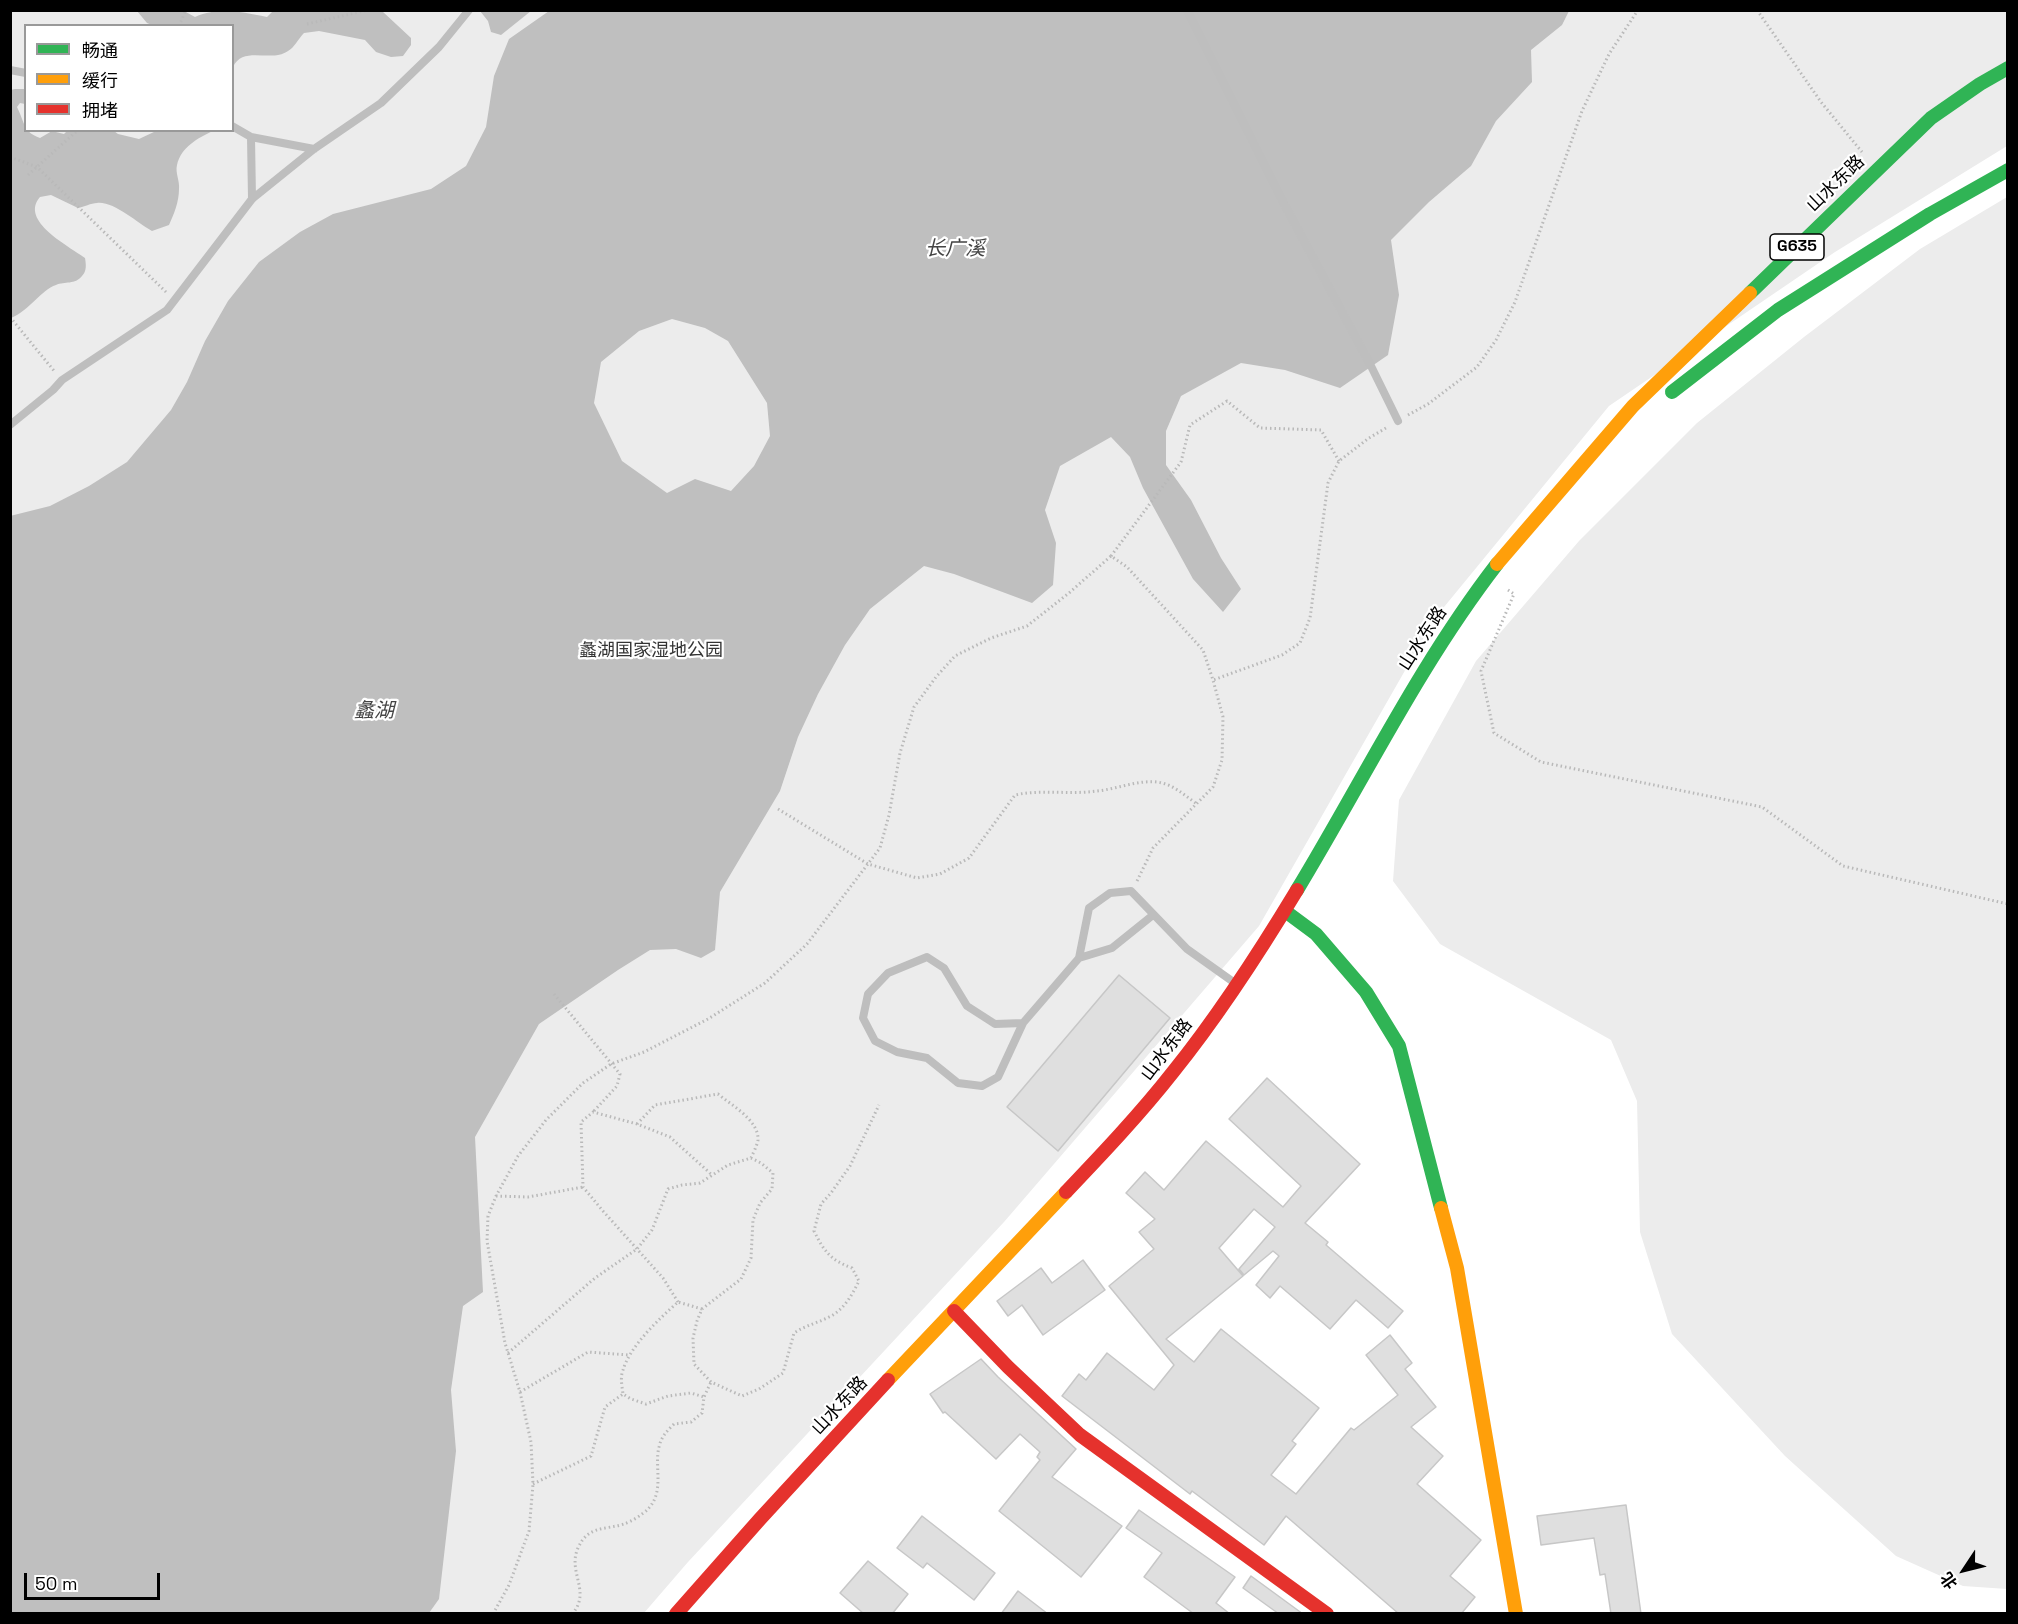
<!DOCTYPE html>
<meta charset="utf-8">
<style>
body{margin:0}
#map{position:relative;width:2018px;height:1624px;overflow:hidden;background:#fff;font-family:"Space Grotesk","Noto Sans SC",sans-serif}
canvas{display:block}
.frame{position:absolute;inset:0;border:12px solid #000;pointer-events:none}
.legend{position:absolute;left:24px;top:24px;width:210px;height:108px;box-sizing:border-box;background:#fff;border:2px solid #999;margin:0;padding:8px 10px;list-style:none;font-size:18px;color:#000}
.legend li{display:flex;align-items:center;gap:12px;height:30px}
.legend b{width:30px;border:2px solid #999}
.north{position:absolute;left:1934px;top:1540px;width:60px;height:60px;-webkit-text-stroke:4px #fff;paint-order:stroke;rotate:235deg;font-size:16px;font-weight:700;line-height:24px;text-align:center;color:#000}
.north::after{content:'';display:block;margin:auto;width:21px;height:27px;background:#000;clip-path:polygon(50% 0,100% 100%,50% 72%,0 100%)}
.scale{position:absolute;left:24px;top:1573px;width:136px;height:27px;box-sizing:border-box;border:3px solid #000;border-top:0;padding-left:8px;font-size:18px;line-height:21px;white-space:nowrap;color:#000;-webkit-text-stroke:4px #fff;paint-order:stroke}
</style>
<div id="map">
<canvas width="2018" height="1624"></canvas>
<div class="frame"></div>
<ul class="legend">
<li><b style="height:8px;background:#30b455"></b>畅通</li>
<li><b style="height:8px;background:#ff9f0a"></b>缓行</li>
<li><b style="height:8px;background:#e5322d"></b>拥堵</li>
</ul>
<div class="north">北</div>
<div class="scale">50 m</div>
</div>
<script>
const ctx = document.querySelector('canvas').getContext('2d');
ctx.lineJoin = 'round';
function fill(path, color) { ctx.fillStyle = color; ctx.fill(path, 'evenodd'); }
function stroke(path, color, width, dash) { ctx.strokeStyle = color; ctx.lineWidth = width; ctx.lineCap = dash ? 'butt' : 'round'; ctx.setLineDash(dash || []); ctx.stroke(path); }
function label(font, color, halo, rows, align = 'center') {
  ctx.font = font + ' "Space Grotesk","Noto Sans SC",sans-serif'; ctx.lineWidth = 4.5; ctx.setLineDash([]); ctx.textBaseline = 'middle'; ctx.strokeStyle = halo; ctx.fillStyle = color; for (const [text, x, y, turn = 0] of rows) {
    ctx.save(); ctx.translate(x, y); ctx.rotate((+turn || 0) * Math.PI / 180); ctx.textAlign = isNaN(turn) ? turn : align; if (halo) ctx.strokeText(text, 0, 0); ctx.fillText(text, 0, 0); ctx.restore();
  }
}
fill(new Path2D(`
 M11,11H2007V146L1835,252L1609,406L1435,618L1259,926L1004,1222L688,1562L644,1613L11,1614ZM26,26H232V130H26Z
 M2007,197V1589L1963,1586L1896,1556L1785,1456L1672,1334L1640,1232L1637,1101L1611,1040L1440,944L1393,881L1399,800L1476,661L1579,541L1697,423L1804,337L1920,249Z`), '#ececec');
fill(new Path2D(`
 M137,11H184L195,17C221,6 240,12 267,17L273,11H382L411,38V45L403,56L391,57L376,52L365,40L319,31L304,33C299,38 294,48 288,51C271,63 243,45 233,67L232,26L152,25L147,23Z
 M480,11H531L501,35L491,32L488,21Z
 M549,11H1569L1562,25L1531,50L1532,82L1496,121L1471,166L1429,202L1391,240L1399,295L1388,355L1340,388L1285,370L1241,363L1181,396L1166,431V465L1191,500L1221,558L1241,589L1223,612L1193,579L1143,488L1130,457L1111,437L1060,466L1045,510L1056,543L1053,585L1032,603L954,574L924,566L870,609L845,645L818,694L798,737L780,791L720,892L715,950L701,958L676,949L650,950L618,970L539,1024L475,1137L483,1292L463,1306L451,1390L456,1451L439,1599L429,1613H11L10,516L50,506L89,486L127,462L171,410L187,382L205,341L228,301L259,262L300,232L333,214L431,189L466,166L486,127L494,76L509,39ZM672,319L705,328L728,341L767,403L770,436L754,466L731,491L695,479L667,493L622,461L594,403L601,362L639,331Z
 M15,89H25V104L20,103L17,107C25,123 23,132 40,138L52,131L64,134L68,130L114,131L118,134L139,139L156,131H213C198,138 181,147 177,165C175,173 180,181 179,189C179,202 174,214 169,225L152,231C137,223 114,201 97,203C91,203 84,207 78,208L51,195L40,197C19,221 69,246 85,258C86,264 87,271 82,276C75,285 65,281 56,285C41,290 29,311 11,318L10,90Z`), '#bfbfbf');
const building = new Path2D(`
 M1119,975L1170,1018L1058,1151L1007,1107Z
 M1267,1078L1360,1164L1305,1223L1328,1242L1326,1245L1403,1311L1388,1328L1356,1300L1330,1329L1280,1286L1270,1298L1256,1285L1279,1256L1273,1251L1244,1275L1239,1269L1275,1227L1254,1209L1219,1248L1243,1276L1166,1339L1194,1362L1221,1329L1319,1408L1292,1441L1296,1444L1271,1475L1296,1494L1351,1428L1354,1430L1398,1395L1366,1355L1390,1335L1412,1363L1405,1369L1436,1407L1411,1427L1443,1456L1417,1484L1481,1540L1450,1576L1475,1597L1461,1614H1399L1286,1516L1264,1545L1192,1491L1190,1494L1062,1396L1079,1374L1086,1380L1107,1353L1154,1390L1174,1365L1109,1286L1154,1249L1139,1232L1155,1219L1126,1193L1145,1172L1164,1190L1206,1141L1283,1207L1301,1186L1229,1119Z
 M1083,1260L1105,1290L1043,1335L1022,1305L1008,1316L997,1301L1041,1268L1052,1283Z
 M981,1359L998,1377L1076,1449L1052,1477L1122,1526L1081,1577L999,1511L1040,1460L1037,1457L1040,1452L1020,1434L996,1459L945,1412L943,1413L930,1394Z
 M1626,1505L1641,1614H1611L1605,1574L1600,1575L1594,1538L1541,1545L1537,1516Z
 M1139,1510L1235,1577L1216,1603L1230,1614H1194L1144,1577L1162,1553L1126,1528Z
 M922,1516L995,1573L974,1600L927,1563L923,1568L897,1548Z
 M868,1561L908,1594L892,1614H864L840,1593Z
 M1251,1576L1303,1614H1279L1243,1588Z
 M1018,1591L1048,1614H1001Z`);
fill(building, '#dfdfdf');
stroke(building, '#c7c7c7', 1.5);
stroke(new Path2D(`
 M1757,10L1821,102L1862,152
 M307,24L368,10
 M179,26L186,10
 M10,157L37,167L166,292
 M28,175L78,130
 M10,317L55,372
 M1408,415L1428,404L1477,367L1496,340L1515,302L1582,111L1609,54L1638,10
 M1111,556L1181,462L1190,425L1227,401L1260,428L1321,430L1339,461
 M1508,590L1514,594L1481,671L1494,733L1541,762L1762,807L1843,866L2008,904
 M778,809L868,864L917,878L940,874L969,858L1015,795C1042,789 1069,795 1097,791C1117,789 1137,780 1157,782C1173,784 1184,795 1197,804
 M1137,881L1153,848L1213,787L1222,760L1223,717L1213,680
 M554,994L620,1074L617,1086L593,1112
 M637,1124L655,1105L718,1094C731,1105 759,1120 758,1140C757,1146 753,1153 751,1158
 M496,1196L528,1197L583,1187
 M678,1302L663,1278L603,1211L583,1187L581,1122L593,1112L637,1124L670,1137L712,1175
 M702,1309L678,1302C659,1319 630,1346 623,1370C620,1377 622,1386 623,1394L631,1399L646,1404L668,1396L691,1393L704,1397
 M508,1353L595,1278L637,1249L652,1230L668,1189L682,1185L700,1183L728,1165L751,1158L761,1163L773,1173L772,1189L760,1203L753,1220L751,1258L741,1279L702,1309L697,1321L693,1338L694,1364L711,1382L742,1396L759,1389L783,1373L794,1333C806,1325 818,1323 829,1317C844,1310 852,1295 859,1281L852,1268C830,1260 824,1251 814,1231L821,1204L831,1193L850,1166L879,1105
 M520,1392L588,1352L629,1355
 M533,1484L591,1456L605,1407L623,1394
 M493,1614L509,1585L529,1531L533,1484L531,1442L520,1392L505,1343L487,1241L488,1216L496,1196L518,1156L546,1120L583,1083L611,1064L644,1052L708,1019L765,983L807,944L880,848L889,815L900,753L914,707L936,677L955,656L991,638L1027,626L1069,593L1111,556L1127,567L1203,650L1213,680L1282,655L1300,643L1310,618L1328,483L1339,461L1369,438L1386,428
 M572,1614C592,1592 567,1572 578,1548C588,1525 606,1530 624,1524C631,1522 643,1514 648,1509C665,1491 654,1467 659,1447C661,1437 667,1431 674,1424L691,1422L702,1413L704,1397L711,1382`), '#b9b9b9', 3, [1.5, 3]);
stroke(new Path2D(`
 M1187,10L1281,198L1371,366L1398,421
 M10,70L26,73
 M232,126L251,137L314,149
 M251,137L252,199
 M10,425L53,390L62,380L167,310L252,199L314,149L381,103L439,47L469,10
 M1079,958L1112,948L1153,915
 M1023,1023L998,1077L982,1086L958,1083L927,1058L897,1052L875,1041L863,1018L868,994L888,973L927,957L944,968L967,1006L995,1024L1023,1023L1079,958L1089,908L1110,893L1131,891L1187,949L1232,981`), '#bebebe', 8);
stroke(new Path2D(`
 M1750,293L1931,118L1980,84L2008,68
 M1672,392L1778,310L1930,214L2008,170
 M1297,890C1363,781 1419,665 1497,564
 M1285,911L1316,934L1366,992L1399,1046L1441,1208`), '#30b455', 14);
stroke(new Path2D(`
 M1497,564L1633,406L1750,293
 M1441,1208L1457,1268L1516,1614
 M888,1380L1066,1192`), '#ff9f0a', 14);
stroke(new Path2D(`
 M1066,1192C1103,1153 1140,1114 1173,1072C1219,1015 1259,953 1297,890
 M954,1311L1008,1367L1080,1435L1327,1614
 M676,1614L760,1519L888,1380`), '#e5322d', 14);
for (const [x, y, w] of [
 [1797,247,54]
]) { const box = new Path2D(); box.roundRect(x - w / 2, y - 13, w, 26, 4.5); ctx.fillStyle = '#fff'; ctx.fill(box); stroke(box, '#000', 1.5); }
label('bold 16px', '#000', null, [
 ["G635",1797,247]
]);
label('18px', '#000', '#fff', [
 ["山水东路",1836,184,-44],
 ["山水东路",1423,639,-57],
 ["山水东路",1167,1050,-53],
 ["山水东路",840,1406,-47]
]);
label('18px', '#333', '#fff', [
 ["蠡湖国家湿地公园",651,651]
]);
label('italic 20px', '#444', '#fff', [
 ["长广溪",955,250],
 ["蠡湖",374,712]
]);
</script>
